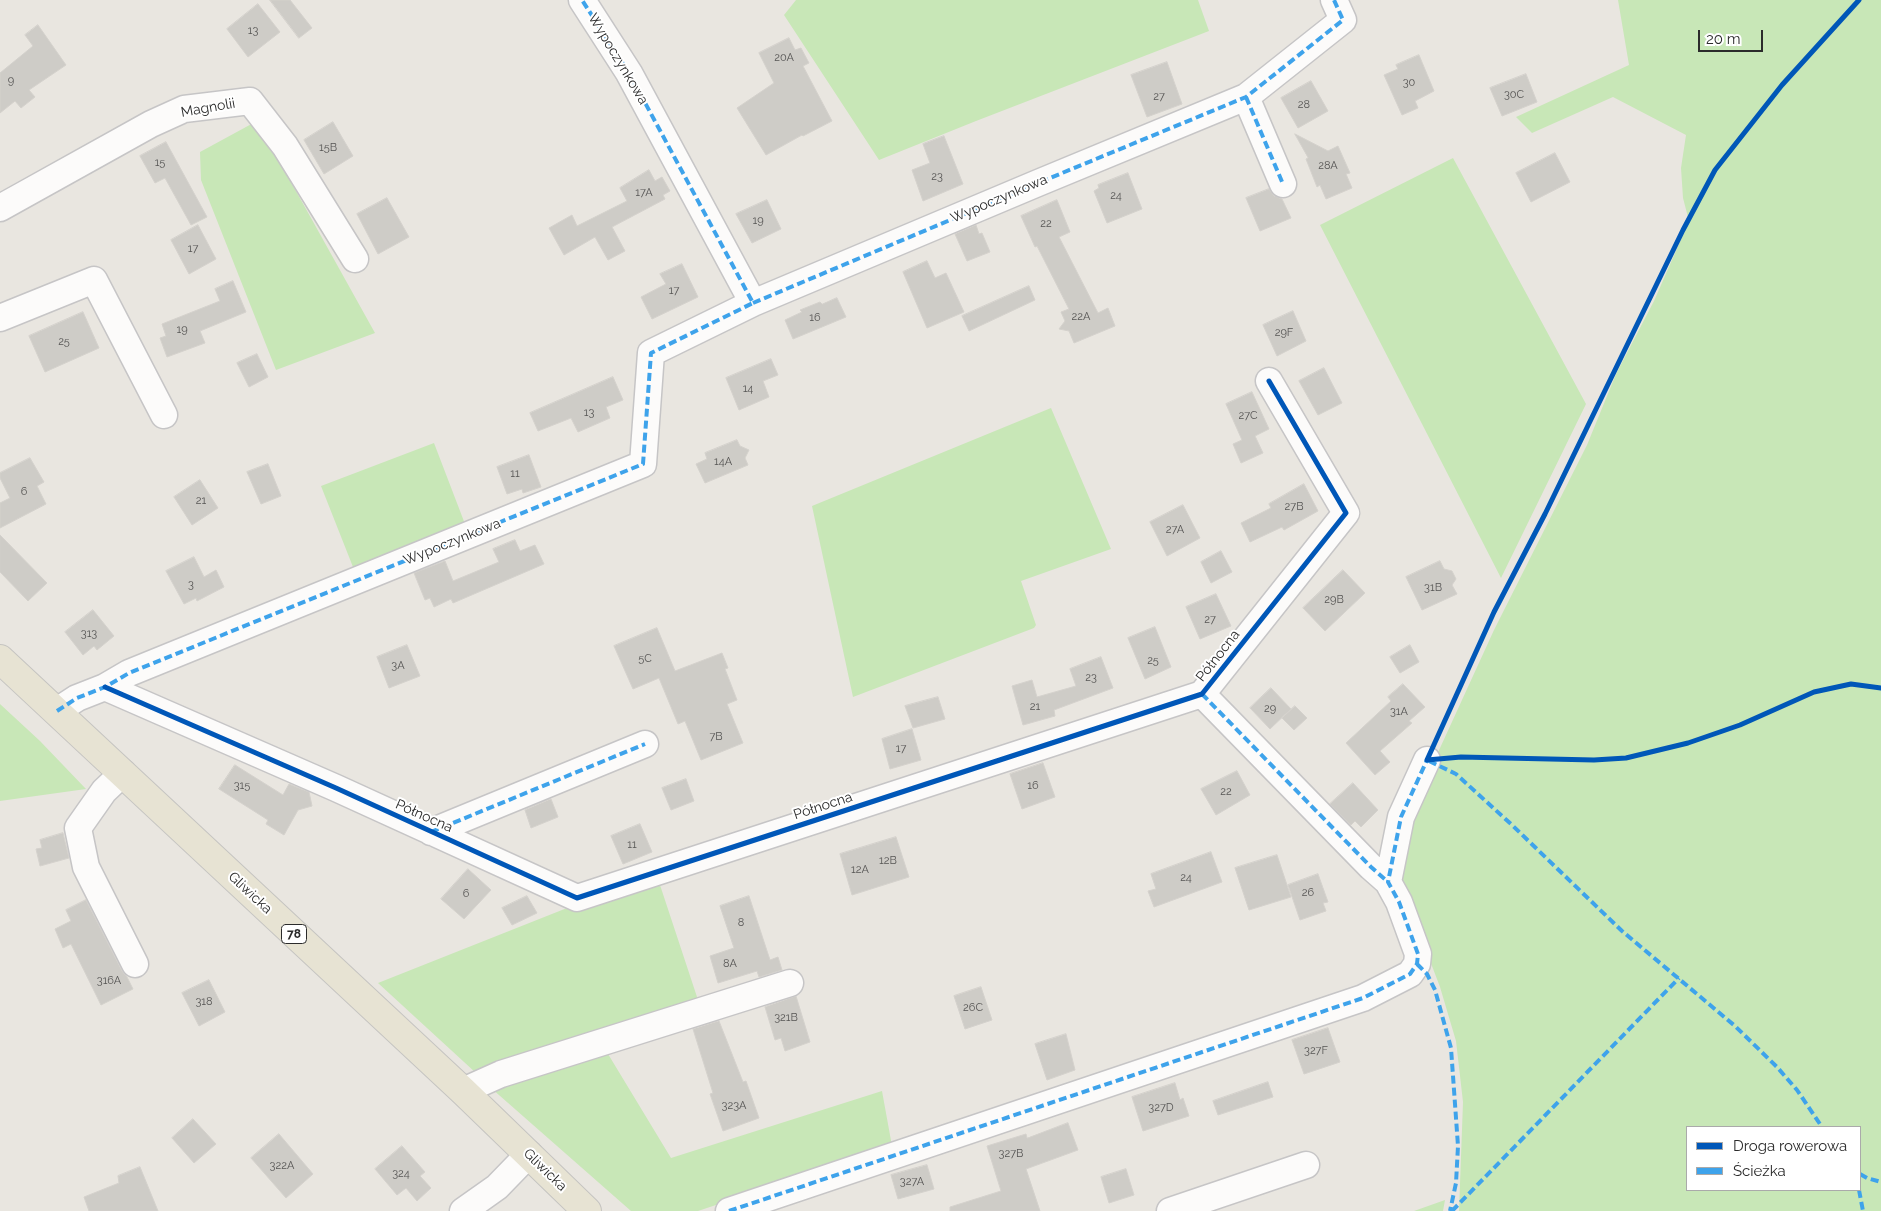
<!DOCTYPE html>
<meta charset="utf-8">
<style>
body{margin:0}
#map{position:relative;width:1881px;height:1211px;overflow:hidden;background:#e9e6e0;font-family:Raleway,sans-serif}
canvas{display:block}
.legend{position:absolute;left:1686px;top:1126px;width:175px;height:65px;box-sizing:border-box;background:#fff;border:1px solid #aaa;margin:0;padding:6px 9px;list-style:none;font-size:15px;color:#2b2b2b}
.legend li{display:flex;align-items:center;gap:10px;height:25px}
.legend b{width:25px;border:1px solid #aaa}
.scale{position:absolute;left:1698px;top:30px;width:65px;height:22px;box-sizing:border-box;border:2px solid #2b2b2b;border-top:0;padding-left:6px;font-size:15px;line-height:18px;white-space:nowrap;color:#2b2b2b;-webkit-text-stroke:4px #fff;paint-order:stroke}
</style>
<div id="map">
<canvas width="1881" height="1211"></canvas>
<ul class="legend">
<li><b style="height:6px;background:#0057b8"></b>Droga rowerowa</li>
<li><b style="height:6px;background:#3ea3eb"></b>Ścieżka</li>
</ul>
<div class="scale">20 m</div>
</div>
<script>
const ctx = document.querySelector('canvas').getContext('2d');
ctx.lineJoin = 'round';
function fill(path, color) { ctx.fillStyle = color; ctx.fill(path, 'evenodd'); }
function stroke(path, color, width, dash) { ctx.strokeStyle = color; ctx.lineWidth = width; ctx.lineCap = dash ? 'butt' : 'round'; ctx.setLineDash(dash || []); ctx.stroke(path); }
function label(font, color, halo, rows, align = 'center') {
  ctx.font = font + ' Raleway,sans-serif'; ctx.lineWidth = 4; ctx.setLineDash([]); ctx.textBaseline = 'middle'; ctx.strokeStyle = halo; ctx.fillStyle = color; for (const [text, x, y, turn = 0] of rows) {
    ctx.save(); ctx.translate(x, y); ctx.rotate((+turn || 0) * Math.PI / 180); ctx.textAlign = isNaN(turn) ? turn : align; if (halo) ctx.strokeText(text, 0, 0); ctx.fillText(text, 0, 0); ctx.restore();
  }
}
fill(new Path2D(`
 M796,0H1198L1209,31L976,121L879,160L784,15Z
 M1618,0H1881V1211H1459L1463,1102L1456,1041L1440,987L1405,895L1400,869L1408,818L1494,630L1587,445L1616,374L1654,301L1689,221L1683,198L1681,168L1686,135L1613,97L1532,133L1516,117L1629,65ZM1687,1127H1860V1190H1687Z
 M257,121L375,333L276,370L201,180L200,152Z
 M1453,158L1586,404L1501,578L1320,225Z
 M1051,408L1111,549L1021,581L1036,625L1034,628L853,697L812,506Z
 M434,443L465,524L353,567L321,486Z
 M0,704L40,741L86,789L0,801Z
 M660,885L699,1003L476,1073L378,983L567,908Z
 M605,1049L671,1158L882,1091L892,1146L698,1211H631L491,1088Z
 M1445,1200L1443,1211H1414Z`), '#c8e7b7');
const building = new Path2D(`
 M270,0H290L312,28L299,38Z
 M258,4L280,32L248,57L227,29Z
 M38,25L66,65L29,90L35,97L21,108L15,101L0,113V73L33,46L25,35Z
 M789,38L795,50L801,48L809,63L803,66L832,121L803,136L802,135L766,155L737,108L774,83L759,53Z
 M1419,55L1434,91L1415,101L1418,108L1402,115L1384,75L1398,69L1396,65Z
 M1167,62L1182,104L1147,117L1131,75Z
 M1526,74L1537,102L1502,116L1490,88Z
 M1311,81L1328,111L1298,128L1281,98Z
 M333,122L353,156L324,174L304,140Z
 M1295,134L1328,151L1338,146L1350,173L1346,174L1352,188L1326,199L1320,185L1317,187L1306,159L1308,158Z
 M944,136L963,184L923,201L912,170L930,163L923,144Z
 M166,142L207,217L191,225L165,178L155,183L140,156Z
 M1555,153L1570,182L1531,202L1516,173Z
 M649,170L655,181L662,177L670,191L663,195L665,199L612,227L625,251L608,260L595,237L564,255L549,228L572,215L577,226L627,201L620,188Z
 M1128,173L1142,209L1107,223L1094,191L1099,188L1098,185Z
 M1269,189L1274,196L1282,199L1291,218L1260,231L1246,198Z
 M387,198L409,237L378,254L357,214Z
 M767,200L781,229L752,243L736,214Z
 M1057,200L1070,232L1059,237L1098,313L1108,308L1115,326L1074,343L1069,331L1059,329L1065,321L1061,312L1069,309L1037,246L1035,247L1021,216Z
 M198,225L216,259L189,274L171,240Z
 M976,225L979,234L982,233L990,252L967,261L955,234Z
 M927,261L935,278L946,273L964,312L927,328L903,272Z
 M682,264L698,297L652,319L641,297L666,284L660,274Z
 M233,281L246,312L200,331L205,343L167,357L160,338L166,336L162,324L220,301L215,289Z
 M1029,286L1035,300L969,331L962,316Z
 M837,298L846,317L793,339L785,320L802,312L800,310L820,302L822,304Z
 M1293,311L1306,341L1277,356L1263,325Z
 M83,312L99,348L45,372L29,336Z
 M257,354L268,377L249,387L237,363Z
 M771,359L778,375L763,381L769,397L739,410L726,378Z
 M1324,368L1342,403L1318,415L1299,381Z
 M613,377L623,400L606,407L610,418L578,432L571,418L538,431L530,413Z
 M1252,392L1269,429L1255,436L1263,453L1241,463L1233,444L1242,440L1226,404Z
 M737,440L740,446L749,450L745,458L748,465L705,483L696,464L707,459L705,453Z
 M529,455L541,487L523,493L522,489L507,494L497,467Z
 M30,458L44,482L37,486L46,504L0,528V503L10,498L0,478V473Z
 M268,464L281,496L261,504L247,472Z
 M200,480L218,508L192,525L174,497Z
 M1304,484L1318,511L1284,530L1282,527L1250,542L1241,523L1271,508L1269,504Z
 M1183,505L1200,538L1167,556L1150,522Z
 M0,535L47,583L28,601L0,572Z
 M515,540L520,551L535,545L544,564L453,603L451,599L434,607L430,598L425,600L414,573L445,561L453,581L499,562L493,549Z
 M1221,551L1232,572L1211,583L1201,562Z
 M194,557L204,577L216,570L224,587L197,601L196,598L184,604L166,571Z
 M1440,561L1444,569L1452,571L1456,579L1452,585L1457,594L1422,610L1406,577Z
 M1343,570L1365,593L1325,631L1303,608Z
 M1216,594L1231,626L1200,639L1186,607Z
 M93,610L114,636L97,650L94,646L83,655L65,632Z
 M1155,627L1171,667L1145,679L1128,638Z
 M657,628L675,671L722,653L728,668L725,669L737,700L727,704L743,743L701,760L685,721L678,724L659,678L633,689L614,646Z
 M407,645L420,676L389,688L377,657Z
 M1410,645L1419,662L1400,673L1390,657Z
 M1101,657L1113,688L1054,710L1055,716L1023,725L1012,686L1032,680L1037,697L1076,686L1070,669Z
 M1403,684L1425,707L1409,721L1412,723L1380,751L1390,762L1375,775L1346,743L1391,701L1388,697Z
 M1271,688L1291,709L1270,729L1250,708Z
 M938,697L945,719L913,728L905,706Z
 M1295,706L1307,718L1294,730L1282,718Z
 M912,729L921,760L890,769L882,739Z
 M1043,763L1055,797L1022,809L1010,774Z
 M235,765L283,795L289,784L309,792L312,806L298,810L284,835L266,824L268,820L219,789Z
 M1237,771L1250,795L1216,815L1201,789Z
 M686,779L694,801L671,810L662,788Z
 M1353,783L1378,810L1361,827L1355,821L1351,825L1330,804Z
 M551,799L558,817L531,828L525,810Z
 M640,824L652,852L623,864L611,836Z
 M63,833L69,858L40,866L36,849L42,848L40,840Z
 M896,837L909,877L852,895L840,854Z
 M1211,852L1222,882L1154,907L1148,891L1156,889L1151,874Z
 M1277,855L1291,897L1249,910L1235,868Z
 M468,869L491,890L464,919L441,899Z
 M1318,874L1328,902L1323,903L1326,911L1300,920L1288,885Z
 M527,896L537,913L512,925L502,908Z
 M749,896L770,960L778,957L782,970L759,977L757,971L718,983L710,956L734,948L720,906Z
 M86,900L122,971L127,977L133,989L101,1005L71,944L63,948L55,929L71,921L66,910Z
 M209,980L225,1012L199,1026L182,993Z
 M981,987L992,1020L965,1029L954,996Z
 M796,996L810,1042L785,1051L781,1038L775,1040L765,1007Z
 M719,1021L743,1082L746,1081L759,1118L723,1131L710,1094L713,1093L693,1029Z
 M1328,1028L1340,1062L1304,1074L1292,1040Z
 M1066,1034L1075,1070L1047,1080L1035,1044Z
 M1268,1082L1273,1097L1218,1115L1213,1101Z
 M1175,1083L1180,1100L1183,1098L1189,1116L1143,1131L1132,1097Z
 M193,1119L216,1144L194,1163L172,1138Z
 M1068,1123L1078,1150L1026,1169L1040,1211H950V1207L1001,1191L987,1146L1026,1134L1027,1138Z
 M279,1134L313,1174L286,1198L251,1158Z
 M402,1146L425,1172L420,1176L431,1188L417,1201L406,1188L397,1195L375,1169Z
 M927,1165L934,1189L898,1199L891,1175Z
 M140,1167L158,1211H89L84,1197L119,1183L118,1176Z
 M1126,1169L1134,1195L1109,1203L1101,1177Z`);
fill(building, '#ceccc7');
stroke(building, '#d4d1cc', 1);
const street = new Path2D(`
 M1246,97L1283,184
 M0,208L151,124L184,109L250,101L285,146L355,259
 M753,303L1038,183L1246,97L1343,20L1334,0
 M0,318L94,280L164,415
 M105,687L336,788L577,898L1202,694L1346,513L1269,381
 M1202,694L1371,867L1388,882
 M57,711L77,698L105,687L129,673L643,464L651,353L753,303L629,73L582,0
 M123,773L104,791L78,828L86,867L135,964
 M431,832L645,744
 M463,1091L501,1074L790,983
 M463,1211L497,1187L529,1154
 M729,1211L1363,998L1410,974L1417,964L1418,954L1399,902L1388,882L1401,817L1427,760
 M1170,1211L1306,1165`);
const primary = new Path2D(`
 M0,659L463,1091L587,1211`);
stroke(street, '#c6c5c6', 29);
stroke(primary, '#c5c4c1', 30);
stroke(street, '#fcfbfa', 26);
stroke(primary, '#e7e3d3', 28);
stroke(new Path2D(`
 M1246,97L1283,184
 M753,303L1038,183L1246,97L1343,20L1334,0
 M1202,694L1371,867L1388,882
 M57,711L77,698L105,687L129,673L643,464L651,353L753,303L629,73L582,0
 M1429,761L1456,774L1512,825L1622,931L1735,1026L1777,1067L1797,1090L1822,1127
 M431,832L645,744
 M1417,964L1427,974L1435,990L1451,1048L1458,1146L1456,1183L1450,1211
 M1860,1174L1867,1178L1881,1182
 M1859,1190L1863,1211
 M729,1211L1363,998L1410,974L1417,964L1418,954L1399,902L1388,882L1401,817L1427,760
 M1452,1211L1679,978`), '#3ea3eb', 4, [8, 4]);
stroke(new Path2D(`
 M105,687L336,788L577,898L1202,694L1346,513L1269,381
 M1427,760L1494,612L1545,514L1683,230L1715,170L1782,85L1859,0
 M1427,760L1461,757L1594,760L1626,758L1688,743L1740,725L1814,692L1851,684L1881,688`), '#0057b8', 5);
label('11px', '#565554', null, [
 ["13",253,31],
 ["20A",784,58],
 ["9",11,81],
 ["30",1409,83],
 ["30C",1514,95],
 ["27",1159,97],
 ["28",1304,105],
 ["15B",328,148],
 ["15",160,163],
 ["28A",1328,166],
 ["23",937,177],
 ["17A",644,193],
 ["24",1116,196],
 ["19",758,221],
 ["22",1046,224],
 ["17",193,249],
 ["17",674,291],
 ["22A",1081,317],
 ["16",815,318],
 ["19",182,330],
 ["29F",1284,333],
 ["25",64,342],
 ["14",748,389],
 ["13",589,413],
 ["27C",1248,416],
 ["14A",723,462],
 ["11",515,474],
 ["6",24,492],
 ["21",201,501],
 ["27B",1294,507],
 ["27A",1175,530],
 ["3",191,585],
 ["31B",1433,588],
 ["29B",1334,600],
 ["27",1210,620],
 ["313",89,634],
 ["5C",645,659],
 ["25",1153,661],
 ["3A",398,666],
 ["23",1091,678],
 ["21",1035,707],
 ["29",1270,709],
 ["31A",1399,712],
 ["7B",716,737],
 ["17",901,749],
 ["315",242,786],
 ["16",1033,786],
 ["22",1226,792],
 ["11",632,845],
 ["12B",888,861],
 ["12A",860,870],
 ["24",1186,878],
 ["26",1308,893],
 ["6",466,894],
 ["8",741,923],
 ["8A",730,964],
 ["316A",109,981],
 ["318",204,1002],
 ["26C",973,1008],
 ["321B",786,1018],
 ["327F",1316,1051],
 ["323A",734,1106],
 ["327D",1161,1108],
 ["327B",1011,1154],
 ["322A",282,1166],
 ["324",401,1174],
 ["327A",912,1182]
]);
for (const [x, y, w] of [
 [294,934,25]
]) { const box = new Path2D(); box.roundRect(x - w / 2, y - 9.5, w, 19, 4); ctx.fillStyle = '#fff'; ctx.fill(box); stroke(box, '#2b2b2b', 1); }
label('bold 12px', '#2b2b2b', null, [
 ["78",294,934]
]);
label('14px', '#2b2b2b', '#fff', [
 ["Wypoczynkowa",618,59,59],
 ["Magnolii",208,108,-10],
 ["Wypoczynkowa",999,199,-23],
 ["Wypoczynkowa",452,542,-22],
 ["Północna",1218,656,-52],
 ["Północna",823,806,-18],
 ["Północna",424,816,24],
 ["Gliwicka",250,893,43],
 ["Gliwicka",545,1170,44]
]);
</script>
